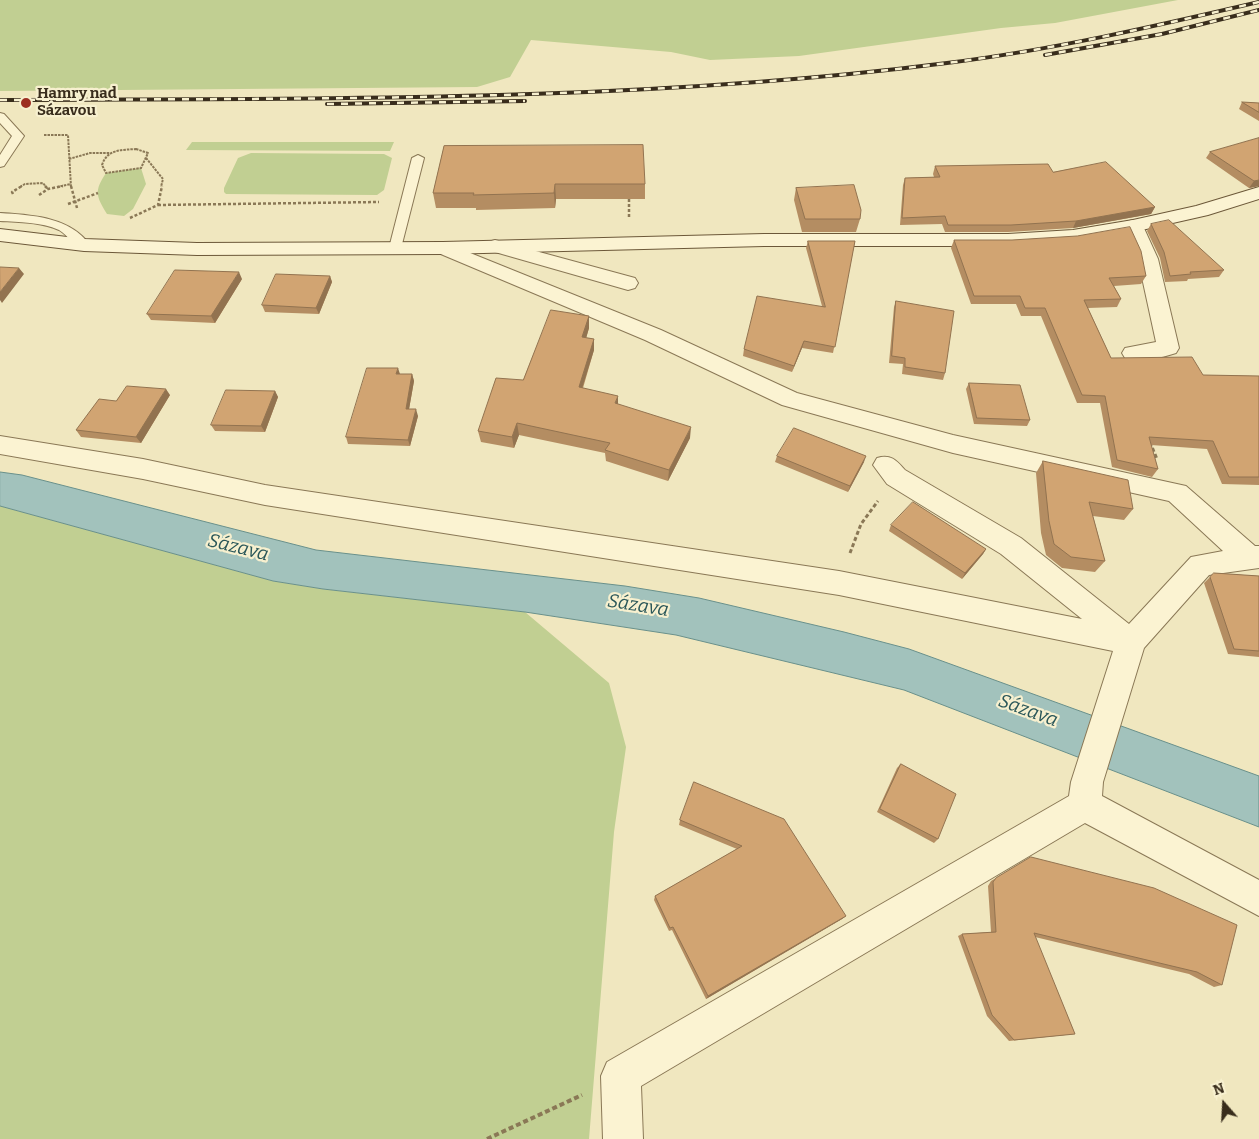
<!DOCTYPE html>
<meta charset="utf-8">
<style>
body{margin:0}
#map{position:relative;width:1259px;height:1139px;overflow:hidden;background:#f0e7bf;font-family:Bitter,serif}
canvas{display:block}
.north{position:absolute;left:1199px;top:1079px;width:50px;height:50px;-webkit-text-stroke:4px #f7f0cf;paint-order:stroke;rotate:341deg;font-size:14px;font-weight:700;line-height:20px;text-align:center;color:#392d1c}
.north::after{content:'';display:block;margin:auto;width:18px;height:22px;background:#392d1c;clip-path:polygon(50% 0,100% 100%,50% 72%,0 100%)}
</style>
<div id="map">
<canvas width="1259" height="1139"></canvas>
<div class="north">N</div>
</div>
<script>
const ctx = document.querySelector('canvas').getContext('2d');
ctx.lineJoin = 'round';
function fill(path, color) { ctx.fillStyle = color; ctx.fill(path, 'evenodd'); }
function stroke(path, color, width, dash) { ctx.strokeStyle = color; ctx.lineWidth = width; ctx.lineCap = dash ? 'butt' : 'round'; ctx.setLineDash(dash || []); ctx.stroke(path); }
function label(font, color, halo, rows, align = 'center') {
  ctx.font = font + ' Bitter,serif'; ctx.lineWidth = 4.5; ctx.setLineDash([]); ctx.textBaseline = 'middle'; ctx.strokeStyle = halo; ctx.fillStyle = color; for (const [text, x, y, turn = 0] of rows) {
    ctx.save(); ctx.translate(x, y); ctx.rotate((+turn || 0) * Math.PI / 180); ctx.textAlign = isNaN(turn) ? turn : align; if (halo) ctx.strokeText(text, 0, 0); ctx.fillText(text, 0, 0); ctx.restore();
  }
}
fill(new Path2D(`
 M0,0H1178L1055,23L1001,28L799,56L710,60L671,52L531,40L510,77L477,87L0,91Z
 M192,142H394L390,151L186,150Z
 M251,153L384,154L392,158L384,190L377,195L226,194L224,192V188L238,158Z
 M141,168L146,184L133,209L124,216L107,214C96,196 94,191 106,173Z
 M0,506L273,581L323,589L525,612L609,683L626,747L614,832L589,1139H0Z`), '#c1cf92');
const water = new Path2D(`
 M0,472L22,475L316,550L625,586L699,598L844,632L909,649L1259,776V827L904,690L676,635L525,612L323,589L273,581L0,506Z`);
fill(water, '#a2c2bc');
stroke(water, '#69908b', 1);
const lane = new Path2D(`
 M0,113L4,114L24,136L4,166L0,167V155L12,136L0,123Z
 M418,155L424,158L401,248L395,252L390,251L389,248L412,158Z
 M0,213C32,215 70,217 90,245L84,249C73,246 68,235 59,230C41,222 19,222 0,221Z`);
const street = new Path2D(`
 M1133,220L1140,222L1143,226L1158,259L1179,348L1176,353C1161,358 1140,363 1125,358L1122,353L1125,348L1156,342L1138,259L1123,226L1126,222Z
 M495,240L635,278L638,283L635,288L628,290L488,250L485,246L488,242Z
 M443,242L661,330L797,393L953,435L1186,486L1255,546H1259V568L1209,575L1144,648L1103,782L1102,796L1259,880V916L1085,823L641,1086L643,1139H603L601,1076L607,1062L1069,796L1071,782L1113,651L839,595L265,505L143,479L0,454V436L143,459L265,485L839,571L1082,619L1001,554L887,484L873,465L877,458C891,454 896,460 905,470L1021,538L1129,624L1191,557L1223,551L1169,501L953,453L782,405L645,340L436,252L433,248L436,244Z`);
const secondary = new Path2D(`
 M1259,187V199L1208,215L1133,232L1073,242L1008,246H764L443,254L197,255L84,251L0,241V229L84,239L197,243L443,242L764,234H1008L1073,230L1133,220L1196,206Z`);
stroke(lane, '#8a7856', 2);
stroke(street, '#8a7856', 2);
stroke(secondary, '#6c5839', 2);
stroke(new Path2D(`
 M44,135H68L71,187
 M136,149L148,153L141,168L106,173L102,165C107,149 122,150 136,149Z
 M146,158L163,179L161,187
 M69,159L90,153H110
 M20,187L25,184L43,183L46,187
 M57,187L71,184`), '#8a7856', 2, [2.5, 1]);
stroke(new Path2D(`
 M45,186L48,189
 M71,186L77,208
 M13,194L12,192L22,186
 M39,195L48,189L63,186
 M629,199V218
 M68,204L98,193
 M158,205L379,202
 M130,218L158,205L162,186`), '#8a7856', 2.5, [3, 2]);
stroke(new Path2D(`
 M1150,442L1157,459
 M850,553L861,524L878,501`), '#8a7856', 3, [4, 2.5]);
stroke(new Path2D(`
 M487,1139L582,1095`), '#8a7856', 4, [5, 3]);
fill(lane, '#fbf3d2');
fill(street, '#fbf3d2');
fill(secondary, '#fbf3d2');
const rail = new Path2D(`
 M1045,55L1162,34L1259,10
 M0,100C316,98 633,103 947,63C1052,50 1156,26 1259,2
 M327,104L525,101`);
stroke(rail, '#392d1c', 4);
stroke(rail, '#f7f0cf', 2.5, [7]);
fill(new Path2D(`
 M1242,102L1259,103V121L1239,109Z
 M1259,138V186L1249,188L1206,158L1210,152Z
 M444,146L645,184V199H556L555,208L476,210V208H436L433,193Z
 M935,166L1053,172L1155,207L1151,214L1073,228L1008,232H945L942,224L900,225L903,185L905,178L934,177L933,174Z
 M796,188L860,219L856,232H802L794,200Z
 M1151,224L1224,270L1219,277L1188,279L1187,281L1165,282L1160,258L1147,231Z
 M954,240L1146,276L1141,284L1114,286L1121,299L1117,307L1088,308L1111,358L1203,375L1259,376V485L1222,484L1207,449L1151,445L1158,469L1152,477L1112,467L1100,403H1077L1041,316H1021L1016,304H971L951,248Z
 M808,241H855L833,353L802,348L792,372L743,356L744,349L822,306L806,248Z
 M330,276L332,282L319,314L265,312L262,305Z
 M242,279L215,323L151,320L147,314Z
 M896,301L945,373L943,380L902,374L903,364L889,363L894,307Z
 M589,316V328L586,338L594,339V350L583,388L690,438L668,481L606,461L605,453L519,435L514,448L481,442L478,431L523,380Z
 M400,374H412L414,381L409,409L418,416L410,446L348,444L346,437Z
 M969,383L1030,420L1027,426L974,424L966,389Z
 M275,391L278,397L265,432L215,431L211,425Z
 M170,395L141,443L81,437L76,430L116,401Z
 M777,456L864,462L848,492L775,462Z
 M1043,461L1133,509L1124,520L1093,516L1105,561L1095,572L1062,568L1046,555L1041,533L1036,473Z
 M891,525L986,549L983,554L962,579L889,531Z
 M1214,573L1259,576V657L1228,654L1204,583Z
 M901,764L938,839L934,843L877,812L897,768Z
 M694,782L846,916L842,919L706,999L672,930L669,931L654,900L655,896L737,849L679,825L680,820Z
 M1031,857L1222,985L1214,987L1189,974L1035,937L1075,1034L1009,1041L987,1016L958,936L962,934L991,932L988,886L991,881Z`), '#b48d62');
fill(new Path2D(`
 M1259,180V186L1249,188L1254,181Z
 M555,184L556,199L555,208L554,193Z
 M1155,207L1151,214L1073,228L1076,221Z
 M19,268L24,274L2,303L0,300V292Z
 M239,272L242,279L215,323L211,316Z
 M330,276L332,282L319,314L316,308Z
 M589,316V328L583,349L582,337Z
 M594,339V350L579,398V387Z
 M804,341L802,348L792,372L794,366Z
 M398,368L400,374H396Z
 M412,374L414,381L408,415L406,409Z
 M166,389L170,395L141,443L136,437Z
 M275,391L278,397L265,432L261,426Z
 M618,396V408L615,403Z
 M416,409L418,416L410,446L408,440Z
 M517,423L519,435L514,448L512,437Z
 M691,427L690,438L668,481L669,470Z
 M866,456L864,462L848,492L850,486Z
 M986,549L983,554L962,579L965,573Z
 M846,916L842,919L706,999L708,996Z`), '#927350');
const building = new Path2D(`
 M1242,102L1259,103V112Z
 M1259,138V180L1254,181L1210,152Z
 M643,145L645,184H555L554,193L473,195L474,193H433L444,146Z
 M1106,162L1155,207L1076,221L1011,225H948L945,216L902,218L905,178L940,177L935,166L1048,164L1053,172Z
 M854,185L861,210L860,219H805L796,188Z
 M1169,220L1224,270L1190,272L1191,274L1170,276L1164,252L1151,224Z
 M1130,227L1141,251L1146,276L1109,278L1121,299L1084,300L1111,358L1192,357L1203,375L1259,376V477H1229L1213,441L1149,437L1158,469L1117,460L1105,396L1082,395L1045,308H1025L1020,296H974L954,240H1012L1077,236Z
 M808,241H855L835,347L804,341L794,366L744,349L757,296L825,307Z
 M0,267L19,268L0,292Z
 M175,270L239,272L211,316L147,314Z
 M276,274L330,276L316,308L262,305Z
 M896,301L954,311L945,373L905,367V358L892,356Z
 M551,310L589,316L582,337L594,339L579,387L618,396L615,403L691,427L669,470L605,450L610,443L517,423L512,437L478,431L496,378L523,380Z
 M367,368H398L396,374H412L406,409H416L408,440L346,437Z
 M969,383L1020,385L1030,420L977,418Z
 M127,386L166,389L136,437L76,430L99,399L116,401Z
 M226,390L275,391L261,426L211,425Z
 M794,428L866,456L850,486L777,456Z
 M1043,461L1128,480L1133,509L1089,502L1105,561L1071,557L1054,544L1049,521Z
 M913,502L986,549L965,573L891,525Z
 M1214,573L1259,576V651L1234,649L1210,577Z
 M901,764L956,794L938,839L880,809Z
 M694,782L784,819L846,916L708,996L673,927L670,928L655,896L742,846L680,820Z
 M1031,857L1154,888L1237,925L1222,985L1197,972L1034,933L1075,1034L1014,1040L992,1015L962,934L996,932L993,882L996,878Z`);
fill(building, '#d1a472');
stroke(building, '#927350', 1);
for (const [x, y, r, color] of [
 [26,103,6,"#9d2f22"]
]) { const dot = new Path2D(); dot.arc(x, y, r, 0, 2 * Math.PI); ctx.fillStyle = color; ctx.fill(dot); stroke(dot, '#f7f0cf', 2); }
label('bold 15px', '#392d1c', '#f7f0cf', [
 ["Hamry nad",37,94],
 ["Sázavou",37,111]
], 'left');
label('italic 19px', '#2a5759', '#f7f0cf', [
 ["Sázava",238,548,14],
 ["Sázava",638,606,9],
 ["Sázava",1028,711,20]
]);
</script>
